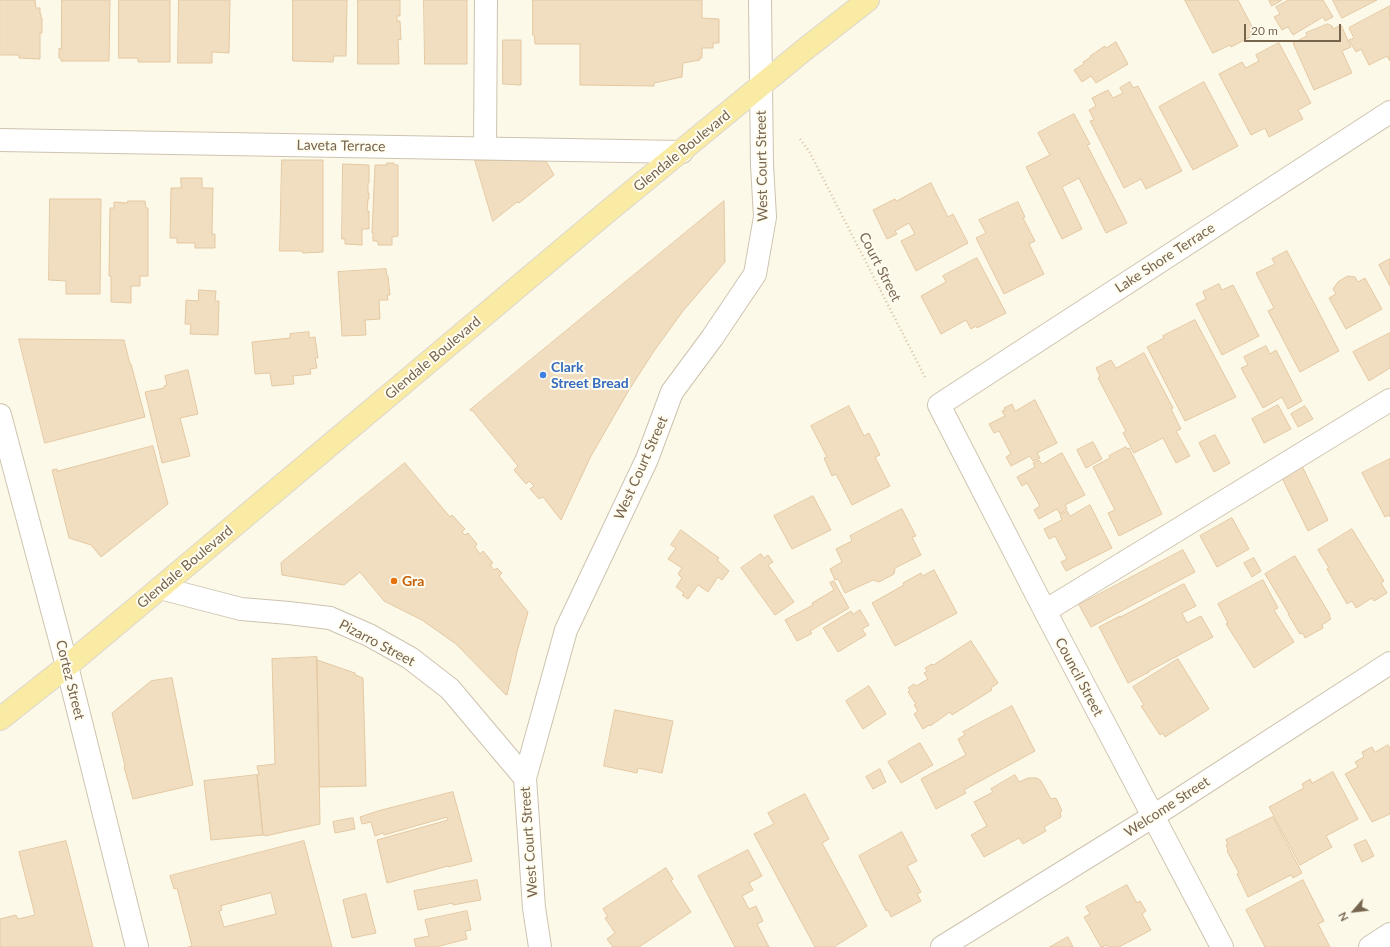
<!DOCTYPE html>
<style>
body{margin:0}
#map{position:relative;width:1390px;height:947px;overflow:hidden;background:#fcf9e9;font-family:Lato,sans-serif}
canvas{display:block}
.north{position:absolute;left:1334px;top:891px;width:40px;height:40px;-webkit-text-stroke:3px #fffcf0;paint-order:stroke;rotate:242deg;font-size:11px;font-weight:700;line-height:16px;text-align:center;color:#77644d}
.north::after{content:'';display:block;margin:auto;width:14px;height:18px;background:#77644d;clip-path:polygon(50% 0,100% 100%,50% 72%,0 100%)}
.scale{position:absolute;left:1244px;top:24px;width:97px;height:18px;box-sizing:border-box;border:2px solid #77644d;border-top:0;padding-left:5px;font-size:12px;line-height:14px;white-space:nowrap;color:#77644d;-webkit-text-stroke:3px #fffcf0;paint-order:stroke}
</style>
<div id="map">
<canvas width="1390" height="947"></canvas>
<div class="north">N</div>
<div class="scale">20 m</div>
</div>
<script>
const ctx = document.querySelector('canvas').getContext('2d');
ctx.lineJoin = 'round';
function fill(path, color) { ctx.fillStyle = color; ctx.fill(path, 'evenodd'); }
function stroke(path, color, width, dash) { ctx.strokeStyle = color; ctx.lineWidth = width; ctx.lineCap = dash ? 'butt' : 'round'; ctx.setLineDash(dash || []); ctx.stroke(path); }
function label(font, color, halo, rows, align = 'center') {
  ctx.font = font + ' Lato,sans-serif'; ctx.lineWidth = 4; ctx.setLineDash([]); ctx.textBaseline = 'middle'; ctx.strokeStyle = halo; ctx.fillStyle = color; for (const [text, x, y, turn = 0] of rows) {
    ctx.save(); ctx.translate(x, y); ctx.rotate((+turn || 0) * Math.PI / 180); ctx.textAlign = isNaN(turn) ? turn : align; if (halo) ctx.strokeText(text, 0, 0); ctx.fillText(text, 0, 0); ctx.restore();
  }
}
const building = new Path2D(`
 M0,0H35L36,8H40V14H41V18H42V33H40V59L19,58V55H0Z
 M62,0H110L109,61H61V58H59V48L61,49Z
 M119,0H170V62H138V58H119Z
 M179,0H230L229,53L212,52V63H178Z
 M293,0H347L346,56H334L333,62L293,61Z
 M358,0H400V16H397V21H400L401,40L398,39L399,64H358Z
 M424,0H467V64H425Z
 M533,0H702V18L719,19V43H713V48H702V58H699L700,60L683,63L682,77L654,83V86L580,85V44H535L534,35H533Z
 M1185,0H1238L1256,34L1231,47L1230,45L1213,53Z
 M1269,0H1282L1272,6Z
 M1289,0H1323L1333,17L1325,21L1323,17L1293,35L1288,27L1282,30L1274,17L1280,14L1276,7Z
 M1333,0H1377L1342,18Z
 M1390,6V61L1387,56L1369,65L1361,49L1356,52L1349,40L1354,38L1349,28Z
 M1328,24L1332,26L1333,29L1341,25L1351,47L1342,51L1352,73L1314,90L1293,43L1307,36L1306,33Z
 M503,40H521V85L503,84Z
 M1116,42L1128,64L1096,83L1091,76L1082,82L1074,70L1084,64L1083,62L1091,57L1090,56L1105,46L1106,48Z
 M1279,43L1311,103L1298,110L1303,119L1269,137L1265,128L1251,135L1219,74L1242,62L1246,68L1259,61L1256,55Z
 M1130,82L1133,88L1138,86L1182,171L1146,189L1141,179L1124,188L1090,121L1094,120L1089,110L1096,106L1092,98L1108,90L1113,98L1123,93L1120,88Z
 M1204,82L1238,146L1193,170L1159,107Z
 M1074,114L1090,144L1087,145L1127,223L1106,233L1079,178L1062,187L1082,229L1062,239L1026,167L1050,155L1038,133Z
 M282,160H323V252L303,253L302,251H280Z
 M475,160L546,161L554,175L519,203L517,202L493,221Z
 M387,163H394V165H398V236L392,237V245H378V241H373V233H372L375,165H387Z
 M343,164L369,165V183H368V193H369V199H368L367,211H369V229H362V245L345,244V239H342Z
 M181,178H202V188H213L212,234H215V248H195V243H177V238H170L171,188H181Z
 M931,183L948,217L953,214L968,243L916,271L901,241L915,234L909,223L895,231L897,234L887,239L873,210L895,199L896,201Z
 M50,199H101L100,294H66V281L49,280Z
 M128,201H145L146,208H148V276H140V286H131V303L111,302V276H109L110,208H114V202L127,203Z
 M724,201L725,262L683,311L654,351L629,390L591,456L561,520L543,497L539,499L530,489L534,486L529,481L526,484L514,470L518,466L472,410V411L470,410Z
 M1018,202L1025,217L1023,218L1035,241L1029,244L1044,274L1004,294L976,238L986,233L979,220Z
 M1287,251L1339,351L1300,372L1268,311L1274,308L1256,273L1275,264L1272,259Z
 M977,258L1006,313L977,328L976,326L971,329L966,320L941,334L921,296L946,282L943,276Z
 M1390,259V286L1379,265Z
 M386,269L387,276H388L390,295H387L388,300H379L380,319L365,320L366,335L342,336L338,272Z
 M1348,276L1355,277L1358,282L1365,278L1382,309L1346,329L1329,298L1336,294L1333,289L1338,282Z
 M1219,284L1222,290L1233,285L1259,336L1222,355L1196,304L1206,299L1203,292Z
 M199,290L216,291L215,301H219L218,335L190,334L191,324H185L186,300L198,301Z
 M1195,320L1236,397L1185,421L1147,347L1164,338L1163,336Z
 M309,332V338L315,337L318,358H315L317,368L310,369L311,374L293,376L294,384L272,386L270,373L255,374L252,342L290,338V334Z
 M1390,333V368L1369,381L1353,352Z
 M19,339L124,340L130,364H131L145,417L45,443Z
 M1266,346L1270,354L1276,350L1302,401L1288,409L1282,397L1263,408L1241,368L1248,365L1244,357Z
 M1144,353L1173,408L1171,409L1181,429L1176,431L1190,456L1176,463L1163,438L1134,453L1123,433L1126,431L1098,378L1100,376L1096,368L1111,360L1116,368Z
 M188,370L198,414L180,418L190,456L162,463L145,392L164,388V386L167,385L165,376Z
 M1035,400L1057,443L1037,453L1040,458L1033,461L1030,456L1011,466L1006,457L1011,454L999,431L994,433L989,424L1005,416L1002,411L1005,410L1004,408L1012,404L1015,411Z
 M1278,405L1291,429L1264,443L1252,419Z
 M849,406L864,436L869,433L880,455L875,457L890,486L852,505L836,474L832,476L824,458L827,457L811,426Z
 M1305,406L1313,419L1298,427L1291,414Z
 M1215,435L1230,463L1214,472L1199,443Z
 M1093,442L1102,459L1086,468L1077,450Z
 M153,446L168,504L101,557L91,545L69,538L52,470L57,469V471Z
 M1126,447L1127,449L1129,448L1162,514L1119,536L1108,513L1115,510L1093,467L1110,458L1109,456Z
 M1062,453L1085,495L1065,505L1067,509L1060,514L1057,509L1039,519L1034,510L1040,506L1027,483L1022,486L1017,477L1035,467L1033,463L1039,460L1042,464Z
 M1390,459V517L1389,515L1385,517L1362,473Z
 M405,463L450,517L452,515L465,529L462,532L465,535L468,533L477,544L475,547L480,554L483,551L493,563L490,565L494,570L497,568L502,573L499,576L528,612L517,652L507,695L505,694L456,644L422,620L384,601L360,572L344,585L282,575L281,563Z
 M1302,466L1328,520L1308,531L1282,478Z
 M813,496L831,530L792,549L774,516Z
 M1090,505L1112,548L1066,571L1061,562L1067,559L1055,536L1049,539L1044,529L1062,520L1060,515L1067,511L1070,516Z
 M902,509L916,536L912,537L921,555L895,568L894,574L879,582L873,580L845,593L838,579L835,580L830,569L842,562L836,549L852,541L850,536Z
 M1232,518L1249,549L1217,567L1200,536Z
 M1352,529L1384,581L1381,583L1387,593L1374,601L1372,598L1356,608L1352,601L1347,604L1327,569L1329,568L1318,550Z
 M681,530L719,558L717,560L729,571L722,580L718,577L708,592L698,585L688,599L682,595L684,593L676,587L682,578L678,574L682,568L668,559L676,548L671,545Z
 M1183,550L1195,572L1091,627L1079,605Z
 M761,554L764,558L768,555L773,562L768,565L794,602L775,615L741,568Z
 M1295,556L1330,615L1329,616L1331,619L1322,625L1323,628L1305,638L1303,633L1300,634L1288,614H1289L1265,574Z
 M1254,558L1261,571L1252,577L1244,563Z
 M934,570L957,613L895,646L872,603L904,585L903,583L921,573L922,576Z
 M1263,580L1278,608L1274,610L1294,642L1254,668L1226,624L1228,623L1218,604Z
 M834,581L849,608L810,631L812,633L811,634L797,641L785,620L813,605L812,603L834,590L830,583Z
 M1184,584L1196,606L1182,613L1187,623L1201,616L1213,637L1149,671V672L1128,683L1099,627L1120,616V617Z
 M860,610L869,625L862,629L866,635L838,652L823,628L851,611L853,614Z
 M971,641L998,683L991,688L992,690L952,715L950,712L930,726L929,725L923,729L914,714L918,711L914,705L916,704L908,692L910,690L908,688L914,684L916,686L928,679L924,673L927,671L925,668L932,664L933,665Z
 M317,657L320,824L265,836V835H263L257,775H259L257,766L275,764L272,659Z
 M1178,659L1209,709L1165,737L1163,733L1160,735L1141,706L1144,705L1133,687Z
 M317,660L355,673V675L363,678L366,786L320,787Z
 M172,678L193,785L133,799L124,767L125,766L112,713L151,681Z
 M869,686L886,714L863,729L846,701Z
 M1012,706L1035,751L964,790L966,793L936,809L921,779L966,755L958,739L965,735L963,732Z
 M615,710L673,721L662,773L638,768L637,773L604,766Z
 M920,743L933,765L901,783L888,762Z
 M1388,745L1390,748V814L1372,822L1345,774L1358,767L1355,762L1364,757L1362,752L1372,747L1375,752Z
 M880,769L886,782L873,789L866,777Z
 M1333,772L1358,819L1326,836L1332,847L1300,865L1269,807L1304,788L1302,784L1310,779L1312,783Z
 M257,775L263,835L211,840L204,781Z
 M1015,775L1019,782L1028,778H1037L1041,781L1051,799L1056,798L1062,811L1060,812L1061,817L1044,827L1046,831L1023,844L1019,838L984,857L971,835L987,826L974,802L993,792L991,789Z
 M453,792L472,861L448,867V866L387,883L377,840L448,820L447,817L384,835L383,833L375,836L371,822L362,824L360,817L378,811Z
 M805,794L829,839L822,843L867,926L834,947H815L754,834L774,824L768,813Z
 M1273,817L1302,873L1293,878L1291,875L1248,897L1237,874L1239,873L1227,851L1228,850L1226,845L1228,844L1226,840Z
 M353,818L355,829L335,833L333,822Z
 M902,832L917,861L907,866L921,892L917,894L921,901L891,917L888,910L886,911L859,856Z
 M1366,840L1374,856L1362,862L1354,845Z
 M66,841L93,947H0V919L16,915L18,919L35,915L19,852Z
 M304,841L332,947H188L192,946L177,888L174,889L170,876ZM271,893L276,914L224,927L219,911L222,910L221,906Z
 M748,850L762,876L749,883L753,890L742,896L749,909L756,906L763,921L757,924L769,947H735L698,876Z
 M666,868L673,879L671,881L691,912L639,947H613L607,939L615,933L605,918L608,917L603,909Z
 M477,880L481,900L453,905V903L418,910L414,891Z
 M1303,880L1324,921L1318,924L1330,947H1265L1246,910Z
 M1127,885L1137,903L1140,901L1146,911L1142,914L1151,930L1119,947H1108L1107,945L1101,947L1084,917L1090,914L1086,907Z
 M366,894L376,933L352,938L343,900Z
 M467,911L471,930L465,931L467,939L436,947H416L414,939L429,936L425,920Z
 M1068,937L1073,947H1050Z`);
fill(building, '#f1dec1');
stroke(building, '#e4c8a2', 1);
const minor = new Path2D(`
 M0,140L682,152
 M485,148L486,0
 M0,415L67,666L137,947
 M160,588L241,609L289,613L330,618L369,635L410,658L450,689L525,778
 M1045,611L1390,400
 M540,947L534,908L525,778L566,630L647,459L672,392L712,338L755,274L765,217L762,165L760,0
 M942,947L1152,817L1390,663
 M1222,947L1045,611L939,405L1390,112
 M1370,947L1390,934`);
const major = new Path2D(`
 M0,719L67,666L160,588L607,212L804,50L868,0`);
stroke(minor, '#cec3af', 24);
stroke(major, '#dcd7d1', 24);
stroke(new Path2D(`
 M800,139L809,151L926,379`), '#d7c2a4', 2.5, [1, 3]);
stroke(minor, '#fff', 22);
stroke(major, '#f9eaa4', 22);
for (const [x, y, r, color] of [
 [543,375,4,"#3f7fe0"],
 [394,581,4,"#e8710a"]
]) { const dot = new Path2D(); dot.arc(x, y, r, 0, 2 * Math.PI); ctx.fillStyle = color; ctx.fill(dot); stroke(dot, '#fffcf0', 1.5); }
label('14px', '#77644d', '#fffcf0', [
 ["Laveta Terrace",341,146,1],
 ["Glendale Boulevard",682,151,-39],
 ["West Court Street",762,166,-91],
 ["Lake Shore Terrace",1165,258,-33],
 ["Court Street",880,267,63],
 ["Glendale Boulevard",433,358,-40],
 ["West Court Street",641,468,-66],
 ["Glendale Boulevard",185,567,-40],
 ["Pizarro Street",377,643,28],
 ["Council Street",1079,677,62],
 ["Cortez Street",70,680,76],
 ["Welcome Street",1167,807,-33],
 ["West Court Street",529,842,-94]
]);
label('bold 14px', '#366cbe', '#fffcf0', [
 ["Clark",551,367],
 ["Street Bread",551,383]
], 'left');
label('bold 14px', '#c56008', '#fffcf0', [
 ["Gra",402,581]
], 'left');
</script>
